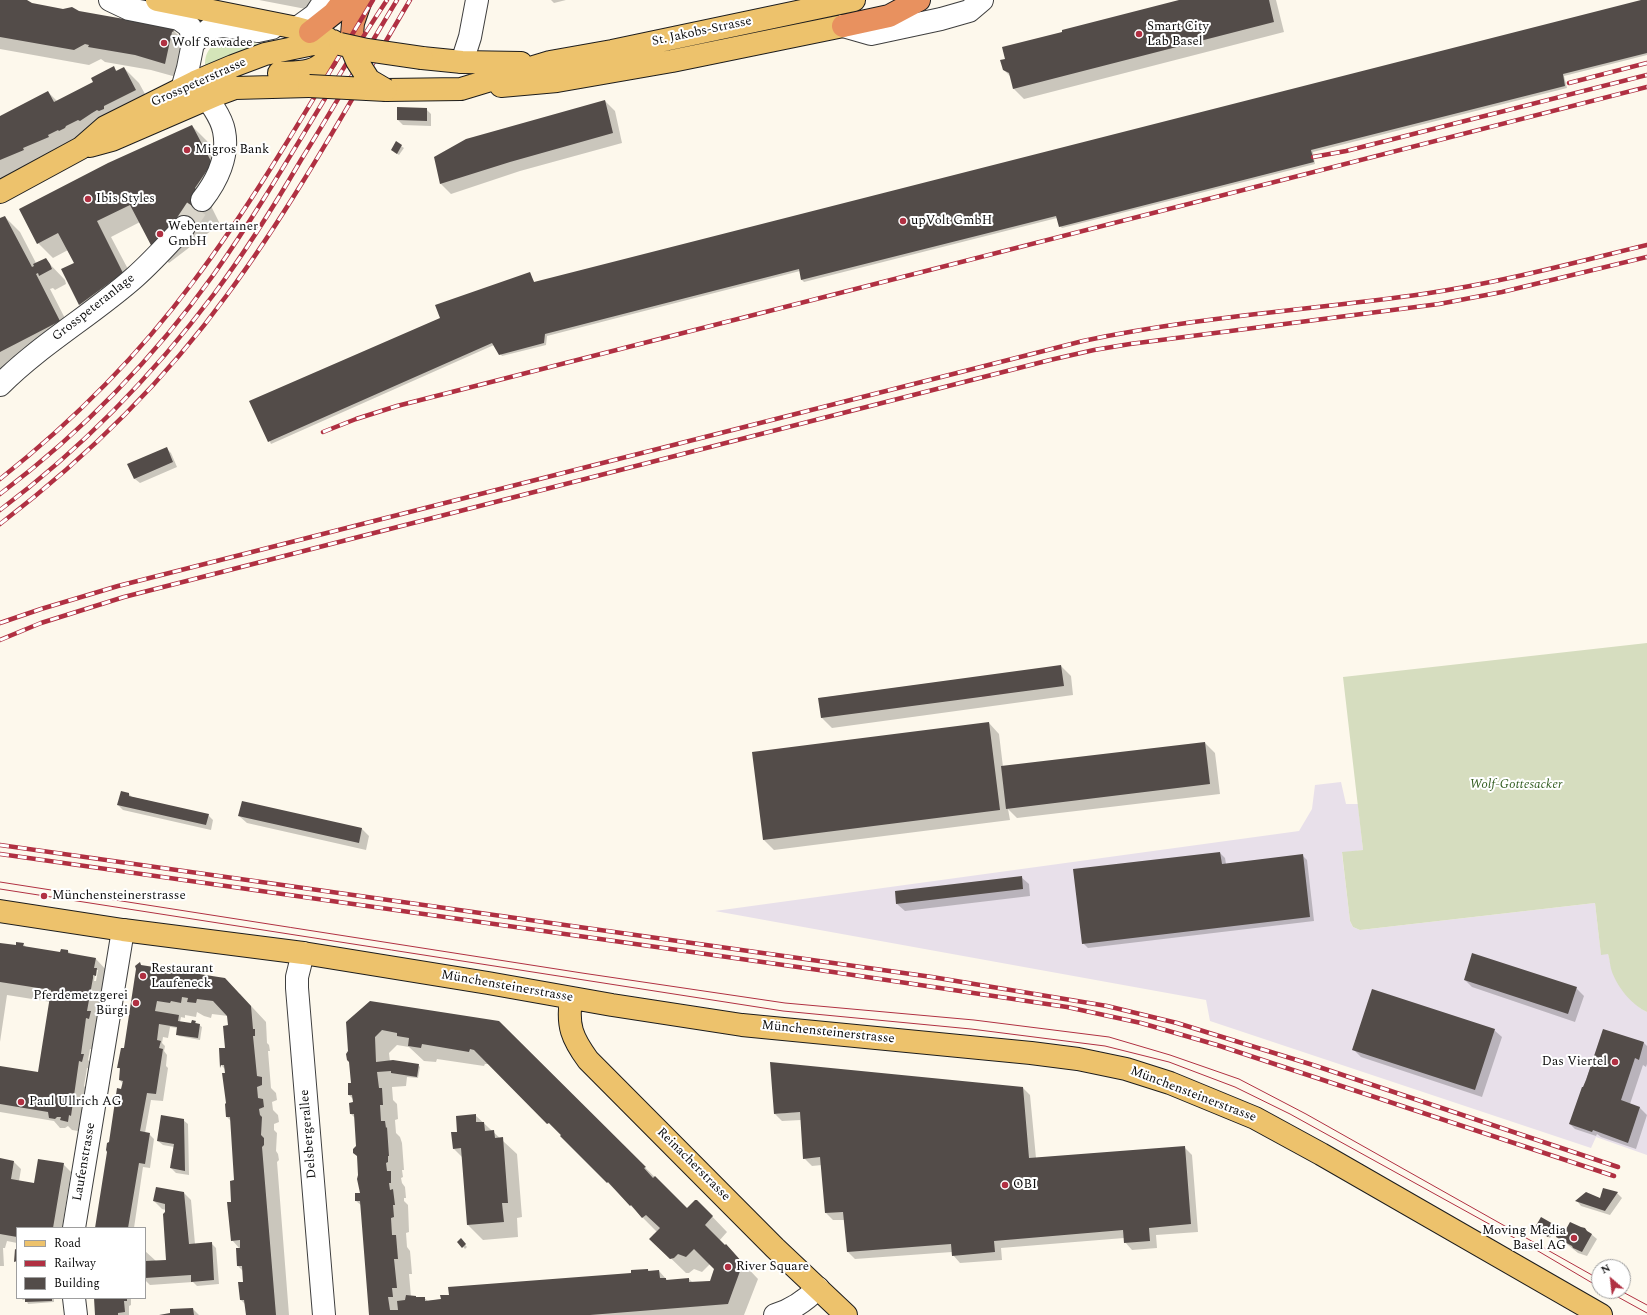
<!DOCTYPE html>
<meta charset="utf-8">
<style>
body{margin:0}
#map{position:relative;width:1647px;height:1315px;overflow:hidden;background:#fdf8ec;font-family:Spectral,serif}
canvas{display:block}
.legend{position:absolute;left:16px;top:1227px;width:130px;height:72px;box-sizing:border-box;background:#fff;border:1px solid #9e9e9e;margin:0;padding:5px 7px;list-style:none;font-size:12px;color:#0c0c0c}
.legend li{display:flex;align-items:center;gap:8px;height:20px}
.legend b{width:20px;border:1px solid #9e9e9e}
.north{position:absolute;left:1591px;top:1259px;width:40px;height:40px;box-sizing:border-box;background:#fff;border:1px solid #9e9e9e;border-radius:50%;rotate:332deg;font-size:11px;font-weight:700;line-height:16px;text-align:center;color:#0c0c0c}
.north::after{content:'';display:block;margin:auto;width:14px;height:18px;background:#b03042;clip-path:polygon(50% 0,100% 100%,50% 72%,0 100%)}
</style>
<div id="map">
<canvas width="1647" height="1315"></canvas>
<ul class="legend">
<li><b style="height:5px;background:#edc26c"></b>Road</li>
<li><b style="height:5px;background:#b03042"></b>Railway</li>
<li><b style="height:11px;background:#534c49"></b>Building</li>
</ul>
<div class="north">N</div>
</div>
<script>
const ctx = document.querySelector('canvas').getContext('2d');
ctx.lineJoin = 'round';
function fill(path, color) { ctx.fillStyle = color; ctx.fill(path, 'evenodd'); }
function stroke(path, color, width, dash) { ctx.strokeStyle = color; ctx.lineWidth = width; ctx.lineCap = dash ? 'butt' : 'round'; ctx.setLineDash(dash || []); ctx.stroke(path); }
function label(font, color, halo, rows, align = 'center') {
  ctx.font = font + ' Spectral,serif'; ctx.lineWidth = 4; ctx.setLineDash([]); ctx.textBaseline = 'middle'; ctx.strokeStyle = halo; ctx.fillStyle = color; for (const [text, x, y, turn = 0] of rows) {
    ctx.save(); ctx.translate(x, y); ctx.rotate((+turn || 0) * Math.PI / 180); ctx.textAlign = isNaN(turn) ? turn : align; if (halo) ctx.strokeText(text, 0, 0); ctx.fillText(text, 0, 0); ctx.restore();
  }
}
fill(new Path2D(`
 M1341,782L1346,804H1358L1363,850L1342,853L1350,921L1353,927L1360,930L1595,903L1601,954H1608L1613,973L1640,1008L1647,1012V1155L1596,1137L1591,1148L1210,1021L1206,1000L715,911L1299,831L1312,809L1315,785Z`), '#e8e0ea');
fill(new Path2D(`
 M228,39L264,45L206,72C202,54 210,43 228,39Z`), '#d4e5b9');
fill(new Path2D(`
 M1647,643V1012C1632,1005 1618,988 1612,972C1610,967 1610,960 1608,954L1601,955L1595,903L1360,930L1353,927L1350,921L1342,852L1363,850L1343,677Z`), '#d6ddbf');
fill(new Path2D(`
 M0,0H8L172,29L187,44L180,78L151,70L105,62L101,59L89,65L0,49Z
 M259,0H321L311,10Z
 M551,0H566L554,3Z
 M1184,0H1276L1284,32L1024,99L1014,89L1011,77L1004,70Z
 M1647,0V55L1564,76L1567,88L1313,152L1315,164L1062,228L1060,226L1057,218L804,282L802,280L800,271L547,336L546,345L502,356L494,345L271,444L251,401L442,319L529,274L535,283Z
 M113,67L117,71L124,68L139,83L151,105L0,182V117L48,92L58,102L94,83Z
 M605,101L615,111L622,143L520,171L451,194L441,184L435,158Z
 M398,108L426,109L431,114V126L403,125L398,120Z
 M192,126L207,141L227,179L210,204L220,224L169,263L154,248L140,222L111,237L138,288L95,320L80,305L62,270L75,263L68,250L53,258L38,243Z
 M401,146L404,148L399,155L394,152Z
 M5,217L20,232L36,263L45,259L65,280L66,284L55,290L53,288L50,289L74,336L0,375V220Z
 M166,448L171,453L177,467L140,483L135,479L129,464Z
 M1061,666L1071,676L1073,695L832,728L822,718L820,698Z
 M989,723L999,734L1003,767L1205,743L1215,753L1220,794L1017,818L1008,809L1010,820L774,850L764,840L753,753Z
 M129,794L132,797L208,815L213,820L211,830L123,810L118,805Z
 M243,802L362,829L369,836L366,850L247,823L239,816Z
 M1220,853L1225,858L1226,864L1302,855L1307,860L1314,921L1088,948L1083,943Z
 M1021,877L1029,884L1030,896L905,911L897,904L896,892Z
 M0,944L16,946L23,944L27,948L61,953L68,951L72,955L95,958L110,974L98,1050L90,1049L88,1060L91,1063L90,1069L87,1068L84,1086L87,1089L81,1125H79L78,1131L72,1130L68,1126L65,1128H60L54,1121L0,1112V1067L39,1074L51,1002L7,995L0,1042ZM96,970H98L96,981H94Z
 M140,964L142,966L240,994L266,1022L267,1043L269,1045L270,1051H268L271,1088L276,1093L277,1100L272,1102L273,1110L278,1115L279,1122L274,1124V1130L277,1133L276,1151L278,1154L279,1160L277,1162L289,1315H247L246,1305L241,1300L244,1283L243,1271L238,1266L240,1249L232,1240L235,1181L231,1121L227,1117L226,1070L221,1065L226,1049L229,1026L228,1016L212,1014L211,1018L204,1016L197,1012L196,1017L185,1015V1018L181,1017L180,1022L192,1024L195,1022L202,1027L200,1040L179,1036L177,1034L178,1028L170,1027L168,1038L163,1037L162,1043L165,1046L164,1051L167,1055L166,1066L168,1068L163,1101L151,1100L145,1133L149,1134L154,1139L150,1168L143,1167L134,1228H96L110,1143L124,1090L123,1084L120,1080L121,1070L118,1067L125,1050Z
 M1465,980L1576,988L1584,996L1575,1022L1472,987Z
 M498,1022L687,1209H705L727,1232L719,1241L725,1246L726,1245L758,1279L744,1315H370L362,1206L356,1201L361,1193L355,1118L351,1114L350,1104L354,1103L353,1099L349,1095L352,1084L347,1023ZM397,1045L409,1047L424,1061L436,1062L437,1059L484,1066L485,1064H490L657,1232L651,1239L686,1273H689L694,1269L702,1272L710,1264L715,1269L711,1281L693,1283L689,1279L668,1281L659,1271H650L648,1270L632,1274L428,1301L424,1298L411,1297L409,1274H412L411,1262L410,1251L407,1247L406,1233L409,1232L408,1205L404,1201V1198H406L405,1187L402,1183L401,1178L403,1177L402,1170H404L402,1143L400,1137L396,1133L395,1120L398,1119L397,1104L393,1100L392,1087L406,1086L407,1077L418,1078L420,1067L418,1065L390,1062L389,1053Z
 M1494,1030L1502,1037L1482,1097L1361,1057L1354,1050Z
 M1604,1030L1644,1043L1647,1046V1064L1646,1067L1643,1065L1630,1104L1640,1108L1647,1115L1636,1149L1601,1137L1597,1134L1596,1136L1575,1129L1570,1124Z
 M1023,1088L1030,1095L1036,1158L1184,1147L1192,1155L1198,1232L1156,1235L1157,1248L1132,1250L1125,1242L1124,1238L1001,1248L1002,1260L960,1263L953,1255L952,1252L855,1259L848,1252L845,1220H833L826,1213L822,1165L812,1166L804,1158L801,1120L782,1121L775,1114Z
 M475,1115L517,1154L522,1217L517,1218L518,1237L483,1240L468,1225L462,1157L454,1149L458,1133Z
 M183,1120L188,1124L189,1175L176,1173L171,1168L174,1147L163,1145L158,1141Z
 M0,1159L14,1162L21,1169L19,1181L35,1184L63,1164L71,1172L62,1228H17V1243L7,1241L5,1248H3L4,1266H0Z
 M184,1193L191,1200L195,1244L211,1243L216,1248L219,1284L197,1286L193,1282L150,1285L145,1280V1251L156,1261H167L166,1210L162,1209L154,1201Z
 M1617,1193L1622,1198L1610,1215L1581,1206L1577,1201L1600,1200Z
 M1554,1226L1556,1228L1550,1238L1537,1231Z
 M1581,1228L1585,1229L1597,1239L1587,1256L1578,1253L1562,1240L1566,1232Z
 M461,1240L467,1247L465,1249L459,1242Z
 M21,1298H54V1302L28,1304L26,1299L23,1300Z
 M95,1298H131V1305L129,1306V1315H96Z
 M193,1309L199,1315H171Z`), '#0003');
fill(new Path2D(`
 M0,0H27L32,3L63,9L72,7L79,11L169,27L170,29L172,28L174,31L172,32L165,64L135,55L88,47L89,45L85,44L74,50L0,37Z
 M1179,0H1269L1274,22L1013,89L1009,73L1003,70L1000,60L1005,59L1002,47L1062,32V30Z
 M1641,0H1647V53L1563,74L1565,86L1311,150L1314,162L1059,227L1056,216L801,280L799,269L545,334L544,343L499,355L492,343L268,442L249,401L440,318L435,305L530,272L534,282Z
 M114,66L116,71L124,67L136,90L104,106V109L99,111L97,110L92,113L80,121L78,120L66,126L65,128L59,131L58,130L48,135L49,137L23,148L24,150L0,160V116L48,91L54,102L93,82L91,78Z
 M605,100L613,133L510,162L440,184L434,157L466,139Z
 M397,107L427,108V121L397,120Z
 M192,125L212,163L195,188L206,208L153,249L130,205L97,221L123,273L79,305L61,269L74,263L58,233L37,244L19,209L108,163Z
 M396,141L402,145L397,154L391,150Z
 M5,216L32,267L34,266L33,264L46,258L50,264L52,269L39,276L38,273L36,274L60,321L0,352V218Z
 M167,447L173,462L134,479L127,464Z
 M1061,665L1064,686L821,718L818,698Z
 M989,722L1000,810L763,840L752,752Z
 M1205,742L1210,784L1006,809L1001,766Z
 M121,791L129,793V796L209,814L206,825L117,805Z
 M242,801L362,828L359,843L238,816Z
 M1220,852L1222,864L1303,854L1310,917L1082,944L1073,869Z
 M1022,876L1023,889L896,904L895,891Z
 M16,942L24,943L23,946L60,952L61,949L68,950V953L96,958L94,968H97L96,976L93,975V978L87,1011H91L89,1019L86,1018L81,1054H84L82,1062L79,1061L71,1116L69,1115L68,1122L60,1120L61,1117H57L55,1119L49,1118L48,1112L0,1104V1066L38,1072L51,990L0,982V943L16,945Z
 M1472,953L1577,987L1568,1014L1464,980Z
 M140,962L141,965L225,978L251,1006L253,1029H255V1036H253L257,1076L262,1077V1085L257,1087L258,1098L263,1099L264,1107L259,1109L260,1115L262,1117L261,1135L264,1138V1145L262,1147L276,1315H246L244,1300H240L238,1282H243L242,1266H237L236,1248H240V1240L231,1241L227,1202H231L230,1181L234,1180L230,1117H226L225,1104L226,1103L222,1073H225L224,1065H221L220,1068L219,1048H225L223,1026L228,1025L227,1016L213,1001L197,999L196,1003L187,1002L188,998L182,997L181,1003L171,1001L170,1003L157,1001L155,1011L179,1015L178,1021L191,1023L192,1020L196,1021L195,1023L200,1024L198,1038L176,1035L177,1027L159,1024L157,1040L161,1041L159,1048L163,1049L156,1094L147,1093L140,1131L150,1133L145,1164L139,1163L128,1228H95L107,1152L106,1150L107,1143L109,1142L117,1088L121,1089L123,1081L119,1080L120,1068H117L121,1048H124L136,969L135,966Z
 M1372,989L1495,1029L1475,1090L1352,1050Z
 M370,1001L499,1021L646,1167L644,1168L653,1178L655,1176L687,1208L695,1200H697L713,1216L705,1225L725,1245L726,1244L743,1263L728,1304L590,1315H369L360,1201H355V1193H360L357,1179L358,1175L357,1156L353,1153V1149L356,1146L354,1114H350L349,1103L353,1102L352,1095H348V1083H351L349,1062L347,1060L346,1054L348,1051L346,1022ZM382,1030L397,1033V1036L409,1038L408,1046L421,1048L422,1044L469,1052L470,1049L474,1050L547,1124L549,1123L561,1135L560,1136L607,1183L608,1182L630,1206L631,1205L642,1218L646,1215L660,1228L649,1239L670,1259L674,1258L678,1254L686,1257L694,1249L714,1269L710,1281L689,1282V1278L666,1280V1278H660L659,1270L648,1271V1269L631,1270V1273L448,1287L449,1295H440L441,1299L425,1301V1297H416V1296L406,1295L405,1300L397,1301L398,1310H390L388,1297H393L392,1288H397L394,1259H398L396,1235H392L391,1218L394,1217L393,1205H395L393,1189L390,1190L389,1183H391V1171H387L386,1163L388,1162V1156H389L387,1127L386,1128L385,1121H381L380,1105H383L382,1088H379L377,1072L391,1071V1073L417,1077L419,1064L393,1060L376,1062L375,1037Z
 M1603,1029L1644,1042L1639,1060L1635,1058L1621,1100L1640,1107L1628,1143L1593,1130L1592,1132L1569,1124L1582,1087H1583L1586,1080Z
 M770,1062L1023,1087L1029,1158L1185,1146L1191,1224L1149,1228L1150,1241L1124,1243L1123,1230L994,1241L995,1252L952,1256L951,1244L847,1252L843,1212L825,1213L820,1157L803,1159L800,1112L774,1114Z
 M476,1114V1122H484L485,1131L494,1130L495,1138L503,1137L508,1203H502L504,1222L467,1225L461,1148L453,1149L451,1132H457L456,1116Z
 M161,1115L184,1119L185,1171L170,1168L174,1144L157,1141Z
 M0,1158L14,1161L11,1179L34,1183L38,1159L64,1163L53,1228H17V1237L0,1234Z
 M156,1187L184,1192L189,1244L212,1242L214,1280L191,1282V1275L145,1278V1261L166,1260L163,1214L165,1212V1204L153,1201Z
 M1603,1188L1618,1192L1605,1211L1575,1201L1586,1192L1600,1198Z
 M1541,1217L1555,1225L1548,1237L1534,1229Z
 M1570,1222L1581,1227L1585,1228L1587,1231L1592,1234L1582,1252L1573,1248L1572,1246L1556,1237L1558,1230L1562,1229L1565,1231Z
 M461,1238L466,1244L462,1248L457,1242Z
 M15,1249L17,1250V1261L14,1262Z
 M25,1298H52V1301L25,1302Z
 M94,1298H127V1301H124L125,1312L118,1313V1315H95Z
 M193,1308L194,1315H159L170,1313V1309Z`), '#534c49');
stroke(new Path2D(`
 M184,227L202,200`), '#d9d5ca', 22, [22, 11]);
const minor = new Path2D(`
 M110,0L129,9L179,19L190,27L193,43L188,68L182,89
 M843,26L871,34L941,19L969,11L982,0
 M297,28L315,15L325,0
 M193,43L211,28L224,26L258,31L272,28
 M462,62L470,37L477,0
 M196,84C206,97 221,115 224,131C229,156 217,181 202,200
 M0,385C41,344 92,315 135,277C153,261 168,244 184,227
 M303,953L297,977V988L324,1315
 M74,1228L123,930
 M74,1298L76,1315
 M775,1315C792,1310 806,1300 818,1288`);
const major = new Path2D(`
 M157,0L297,28L315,33L327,38
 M422,58L462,62L521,63
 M279,73C295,72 317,74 326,59C329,54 331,47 333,41
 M501,86L557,81L672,61L843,26
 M386,90L461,89L550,62L612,51L854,0
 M90,146L112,140L216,95L235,88L309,86
 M0,192L81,148L105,127L195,82L233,66L265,54L318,43L325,37
 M0,911L123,930L303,953L488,983L612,1005L742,1025L1031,1053L1078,1059L1126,1069L1170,1083L1255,1118L1321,1154L1601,1315
 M571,998C567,1026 572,1038 588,1060L775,1248L846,1315`);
const highway = new Path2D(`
 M843,26L889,16L919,0
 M310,32L334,13L344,0
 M351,47L353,23L361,0`);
stroke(minor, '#3f3f3f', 24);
stroke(major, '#1d1d1d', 24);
stroke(highway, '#1d1d1d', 24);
stroke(minor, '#fff', 22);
stroke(major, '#edc26c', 22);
stroke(highway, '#e8915f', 22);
stroke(new Path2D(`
 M0,882L582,973L785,1003L974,1020L1109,1037L1170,1055L1239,1079L1306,1114L1599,1279
 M0,889L783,1011L971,1029L1105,1046L1169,1062L1235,1087L1290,1114L1538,1251L1599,1287
 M1607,1291L1647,1313
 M1621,1291L1647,1305`), '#b03042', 1);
const rail = new Path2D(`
 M1569,83L1647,63
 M1313,157L1346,151L1647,75
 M323,432L356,419L397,406L1647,87
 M0,479C72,422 138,356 193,282C260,193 315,95 373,0
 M0,494C82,432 154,358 214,274C276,186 327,90 387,0
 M0,510C81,449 153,375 214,294C246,251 274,206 301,160C334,107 365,53 397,0
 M0,524C86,458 163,383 227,295C295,203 352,98 410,0
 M0,623L41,609L118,586L1083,341C1195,317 1310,310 1423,294C1499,283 1573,263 1647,245
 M0,640L41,623L124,597L1050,360L1094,350L1130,344L1439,304L1502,292L1647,257
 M0,845L932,977L1107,1006L1177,1023L1313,1065L1618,1167
 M0,854L833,972L1067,1007L1141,1023L1217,1045L1614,1176`);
stroke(rail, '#b03042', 4.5);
stroke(rail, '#fff', 3, [9]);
const majorBridge = new Path2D(`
 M340,44L367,50L422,58
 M351,47L357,61L369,80L386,90
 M309,86L386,90`);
stroke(majorBridge, '#1d1d1d', 24, []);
stroke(majorBridge, '#edc26c', 22);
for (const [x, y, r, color] of [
 [1139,34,4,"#b03042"],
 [164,43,4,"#b03042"],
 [187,150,4,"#b03042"],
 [88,199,4,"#b03042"],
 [903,221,4,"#b03042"],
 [160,234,4,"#b03042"],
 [44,896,4,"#b03042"],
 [143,976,4,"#b03042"],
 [136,1003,4,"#b03042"],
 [1615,1062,4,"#b03042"],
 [21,1102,4,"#b03042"],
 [1005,1185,4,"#b03042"],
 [1574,1238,4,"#b03042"],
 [728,1267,4,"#b03042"]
]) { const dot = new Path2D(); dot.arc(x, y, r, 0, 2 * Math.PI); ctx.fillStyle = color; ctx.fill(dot); stroke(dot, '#fff', 1.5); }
label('13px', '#0c0c0c', '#fff', [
 ["Smart City",1147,27],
 ["Lab Basel",1147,42],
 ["Wolf Sawadee",172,43],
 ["Migros Bank",195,150],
 ["Ibis Styles",96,199],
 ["upVolt GmbH",911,221],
 ["Webentertainer",168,227],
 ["GmbH",168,242],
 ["Münchensteinerstrasse",52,896],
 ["Restaurant",151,969],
 ["Laufeneck",151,984],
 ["Pferdemetzgerei",128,996,"right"],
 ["Bürgi",128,1011,"right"],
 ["Das Viertel",1607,1062,"right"],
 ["Paul Ullrich AG",29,1102],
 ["OBI",1013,1185],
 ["Moving Media",1566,1231,"right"],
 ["Basel AG",1566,1246,"right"],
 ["River Square",736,1267]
], 'left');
label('13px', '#0c0c0c', '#fff', [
 ["St. Jakobs-Strasse",702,32,-12],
 ["Grosspeterstrasse",199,83,-24],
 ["Grosspeteranlage",94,308,-38],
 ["Münchensteinerstrasse",507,987,10],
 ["Münchensteinerstrasse",828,1033,6],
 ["Münchensteinerstrasse",1193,1095,21],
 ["Delsbergerallee",309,1134,-95],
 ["Laufenstrasse",85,1162,-80],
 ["Reinacherstrasse",693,1165,45]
]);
label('italic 13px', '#345e22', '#fff', [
 ["Wolf-Gottesacker",1516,785]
]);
</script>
